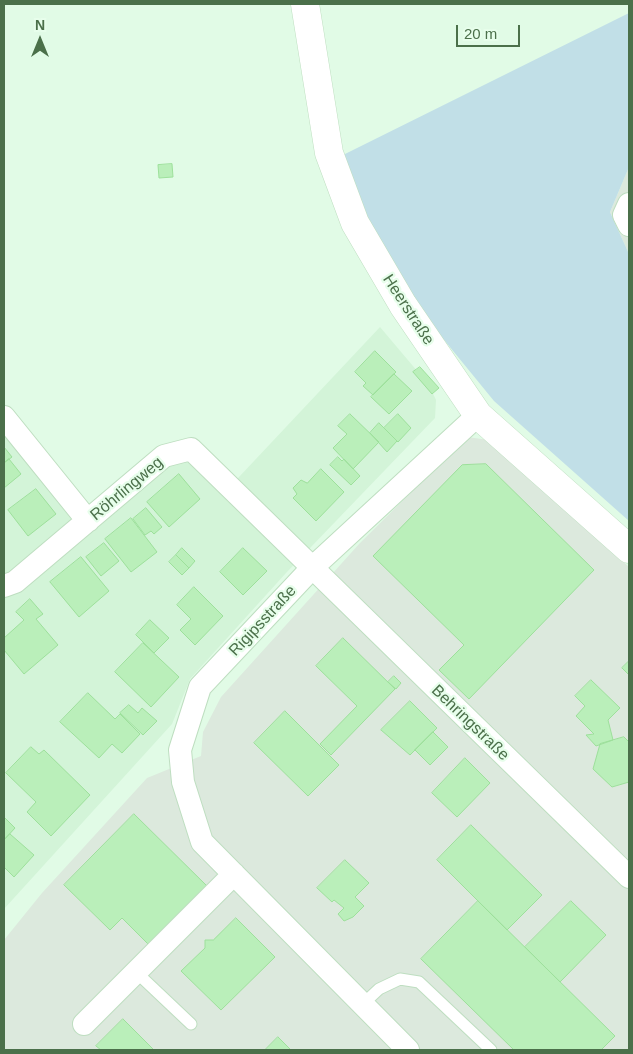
<!DOCTYPE html>
<meta charset="utf-8">
<style>
body{margin:0}
#map{position:relative;width:633px;height:1054px;overflow:hidden;background:#e1fbe6;font-family:Helvetica,sans-serif}
canvas{display:block}
.frame{position:absolute;inset:0;border:5px solid #4b704a;pointer-events:none}
.north{position:absolute;left:15px;top:15px;width:50px;height:50px;-webkit-text-stroke:4px #e7feeb;paint-order:stroke;rotate:0deg;font-size:14px;font-weight:700;line-height:20px;text-align:center;color:#4b704a}
.north::after{content:'';display:block;margin:auto;width:18px;height:22px;background:#4b704a;clip-path:polygon(50% 0,100% 100%,50% 72%,0 100%)}
.scale{position:absolute;left:456px;top:25px;width:64px;height:22px;box-sizing:border-box;border:2px solid #4b704a;border-top:0;padding-left:6px;font-size:15px;line-height:18px;white-space:nowrap;color:#4b704a;-webkit-text-stroke:4px #e7feeb;paint-order:stroke}
</style>
<div id="map">
<canvas width="633" height="1054"></canvas>
<div class="frame"></div>
<div class="north">N</div>
<div class="scale">20 m</div>
</div>
<script>
const ctx = document.querySelector('canvas').getContext('2d');
ctx.lineJoin = 'round';
function fill(path, color) { ctx.fillStyle = color; ctx.fill(path, 'evenodd'); }
function stroke(path, color, width, dash) { ctx.strokeStyle = color; ctx.lineWidth = width; ctx.lineCap = dash ? 'butt' : 'round'; ctx.setLineDash(dash || []); ctx.stroke(path); }
function label(font, color, halo, rows, align = 'center') {
  ctx.font = font + ' Helvetica,sans-serif'; ctx.lineWidth = 4.5; ctx.setLineDash([]); ctx.textBaseline = 'middle'; ctx.strokeStyle = halo; ctx.fillStyle = color; for (const [text, x, y, turn = 0] of rows) {
    ctx.save(); ctx.translate(x, y); ctx.rotate((+turn || 0) * Math.PI / 180); ctx.textAlign = isNaN(turn) ? turn : align; if (halo) ctx.strokeText(text, 0, 0); ctx.fillText(text, 0, 0); ctx.restore();
  }
}
fill(new Path2D(`
 M380,327L429,385L436,400L435,418L286,573L190,679L172,724L4,909V429L91,531L167,464L188,458L223,494Z`), '#d3f4d8');
fill(new Path2D(`
 M629,167V254L610,212Z
 M467,437L489,440L629,567V1050H4V940L42,893L147,778L201,756L203,732L221,697L360,543Z`), '#dce9dd');
fill(new Path2D(`
 M629,13V167L610,212L629,254V521L494,401L427,319L368,223L343,155Z`), '#c1dfe7');
const building = new Path2D(`
 M172,164L173,177L159,178L158,165Z
 M375,351L396,372L373,395L363,386L366,383L355,372Z
 M420,367L439,388L432,394L413,372Z
 M394,374L412,391L389,414L371,397Z
 M350,414L379,442L353,469L333,448L347,434L338,426Z
 M398,414L411,428L398,442L384,428Z
 M379,423L397,441L387,452L370,433Z
 M4,447L12,457L4,463Z
 M338,457L342,461L344,459L360,476L351,485L330,465Z
 M9,459L21,474L4,488V463Z
 M486,464L594,570L469,699L439,670L464,645L373,556L462,465Z
 M321,469L344,492L316,521L293,498L297,494L293,488L301,480L307,483Z
 M179,474L200,499L169,527L147,502Z
 M36,489L56,514L28,536L8,510Z
 M146,508L162,527L154,534L151,531L145,535L133,519Z
 M131,518L157,552L131,572L105,539Z
 M104,543L119,561L101,576L86,557Z
 M182,548L195,561L189,568L176,555Z
 M243,548L267,571L243,595L220,572Z
 M176,555L189,568L182,575L169,562Z
 M81,557L109,591L79,617L50,582Z
 M194,587L223,616L195,645L180,630L191,619L177,605Z
 M30,599L43,614L36,619L58,645L24,674L4,650V638L24,620L16,612Z
 M150,620L169,638L154,653L136,635Z
 M343,638L395,689L331,755L320,744L357,706L316,666Z
 M143,643L179,677L151,707L115,672Z
 M629,661V675L622,668Z
 M394,676L401,683L396,689L388,682Z
 M591,680L620,708L608,720L613,740L596,746L586,735L594,734L576,716L585,706L575,696Z
 M88,693L115,719L120,714L140,734L122,753L112,744L99,758L60,722Z
 M410,701L437,728L410,755L381,730Z
 M129,705L138,713L142,708L157,721L143,735L120,713Z
 M285,711L339,765L308,796L254,743Z
 M433,732L448,747L430,765L415,750Z
 M624,737L629,742V782L612,787L593,769L600,744Z
 M31,747L39,754L44,750L90,795L51,836L27,812L36,802L6,773Z
 M465,758L490,783L457,817L432,793Z
 M134,814L207,886L149,945L122,918L110,930L64,885Z
 M4,817L15,828L4,840Z
 M471,825L542,895L507,930L437,860Z
 M10,834L34,855L14,877L4,867V840Z
 M345,860L369,883L355,897L364,906L353,917L344,921L338,914L344,908L334,900L332,902L317,888Z
 M478,901L615,1036L601,1050H514L421,959Z
 M571,901L606,935L560,982L525,947Z
 M236,918L275,957L221,1010L181,971L205,948V940H213Z
 M123,1019L154,1050H101L96,1046Z
 M278,1037L291,1050H265Z`);
fill(building, '#baefba');
stroke(building, '#9de09b', 1);
const service = new Path2D(`
 M136,972L191,1024
 M363,1004L379,989L400,979L419,982L491,1050`);
const minor = new Path2D(`
 M629,204L624,215L629,225
 M4,417L88,521
 M4,586L15,582L164,456L191,449L629,877
 M84,1024L234,874
 M408,1050L202,842L183,782L180,750L200,687L312,568L478,415`);
const tertiary = new Path2D(`
 M305,4L329,153L355,223L403,305L478,415L629,549`);
stroke(service, '#bedec0', 13);
stroke(minor, '#bedec0', 24);
stroke(tertiary, '#bedec0', 29);
stroke(service, '#fff', 11);
stroke(minor, '#fff', 22);
stroke(tertiary, '#fff', 28);
label('16px', '#4b704a', '#e7feeb', [
 ["Heerstraße",408,310,57],
 ["Röhrlingweg",127,489,-40],
 ["Rigipsstraße",263,621,-47],
 ["Behringstraße",470,723,44]
]);
</script>
